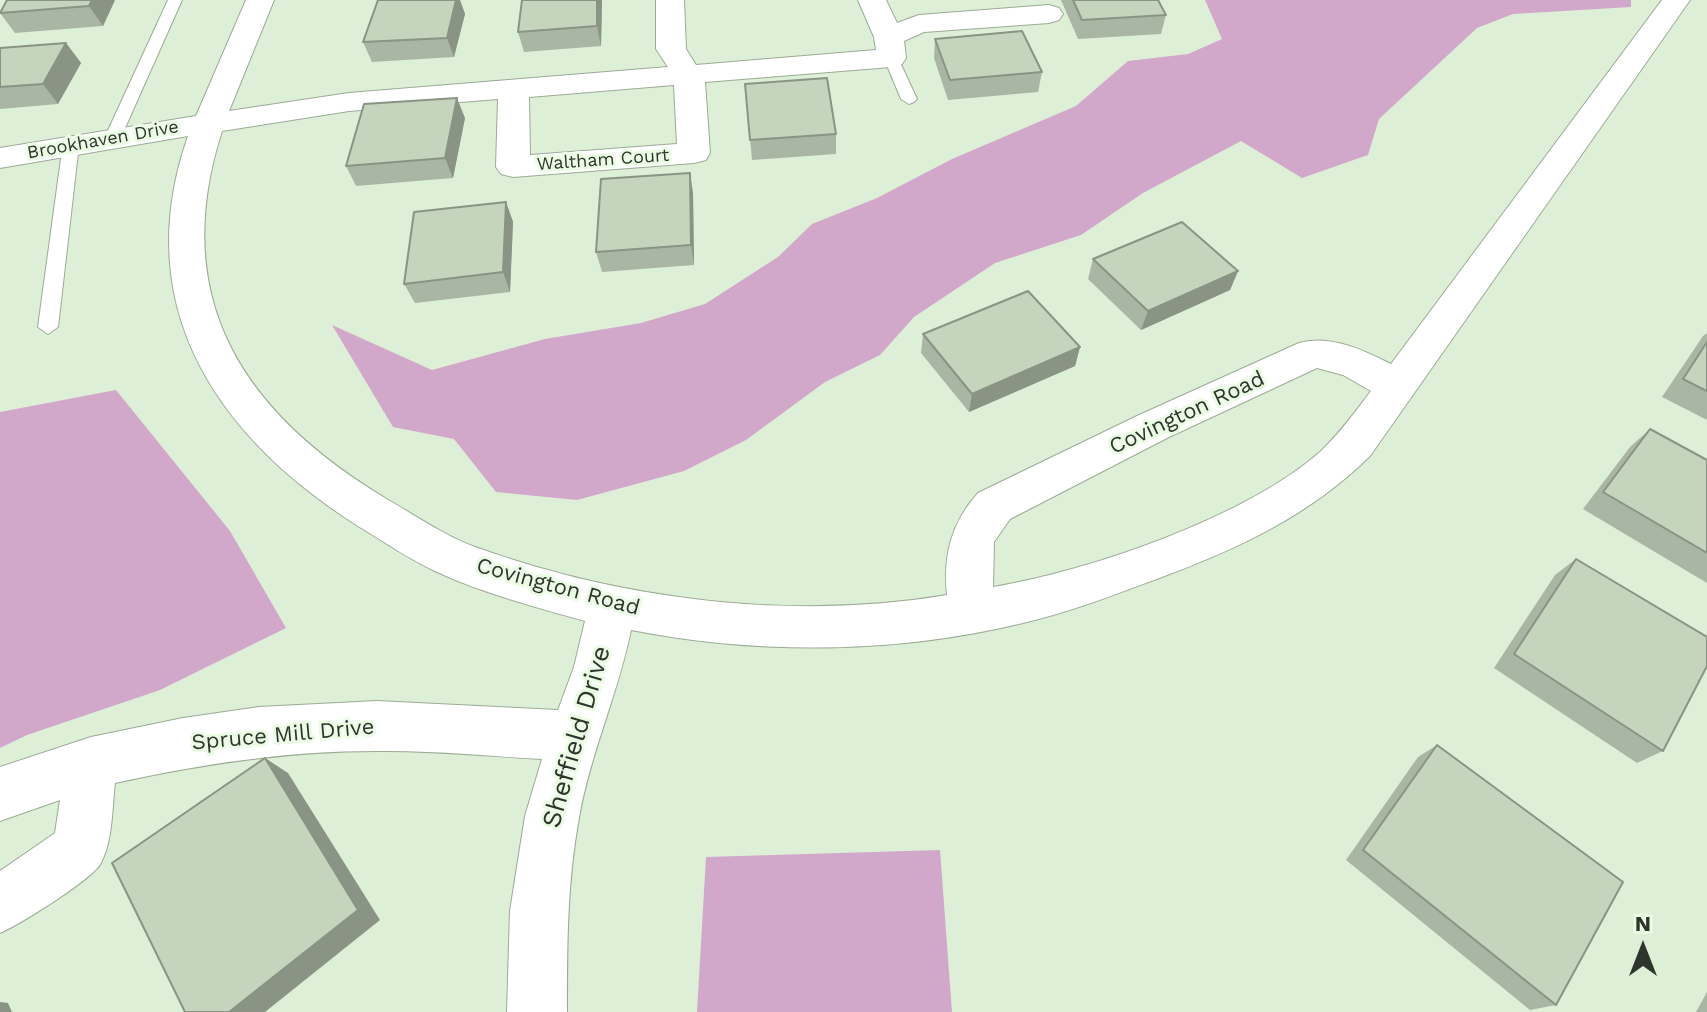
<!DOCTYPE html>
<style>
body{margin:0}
#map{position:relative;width:1707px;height:1012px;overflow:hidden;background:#deefd7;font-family:"Work Sans",sans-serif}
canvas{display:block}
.north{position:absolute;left:1603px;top:908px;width:80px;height:80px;-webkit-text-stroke:6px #ebfce5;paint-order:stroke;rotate:0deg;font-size:22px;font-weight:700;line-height:32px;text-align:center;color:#2e352c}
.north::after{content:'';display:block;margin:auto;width:28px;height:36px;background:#2e352c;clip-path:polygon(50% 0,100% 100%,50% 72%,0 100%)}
</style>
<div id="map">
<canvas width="1707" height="1012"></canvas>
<div class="north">N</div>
</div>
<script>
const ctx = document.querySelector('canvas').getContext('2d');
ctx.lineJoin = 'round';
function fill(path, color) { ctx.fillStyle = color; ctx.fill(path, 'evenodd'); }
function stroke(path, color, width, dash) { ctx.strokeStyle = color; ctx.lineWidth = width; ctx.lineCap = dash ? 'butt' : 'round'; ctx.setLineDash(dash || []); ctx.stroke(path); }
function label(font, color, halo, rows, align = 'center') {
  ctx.font = font + ' "Work Sans",sans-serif'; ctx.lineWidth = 6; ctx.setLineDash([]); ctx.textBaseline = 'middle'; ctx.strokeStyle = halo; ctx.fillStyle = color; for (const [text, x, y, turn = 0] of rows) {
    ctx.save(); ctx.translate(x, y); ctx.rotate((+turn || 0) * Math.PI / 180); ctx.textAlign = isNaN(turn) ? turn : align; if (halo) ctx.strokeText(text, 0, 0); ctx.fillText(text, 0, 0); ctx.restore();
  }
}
fill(new Path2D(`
 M1205,0H1631V7L1513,14L1477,28L1379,119L1368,155L1302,178L1241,141L1143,193L1081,235L995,263L914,317L880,355L825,382L746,440L684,471L577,500L496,492L454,439L393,427L332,325L432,370L545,339L641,323L705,304L778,257L812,224L877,198L952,159L1076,106L1128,61L1188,54L1222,39Z
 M116,390L230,531L286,628L160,690L27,735L0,748V412Z
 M940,850L952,1012H697L706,857Z`), '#d1a8c9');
const service = new Path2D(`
 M168,0H182L121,137L119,140H107L105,137Z
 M891,54L898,58L917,99L914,102L909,104L901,99L884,58Z
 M71,139L79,144L58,327L48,334L38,327L63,144Z`);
const minor = new Path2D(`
 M246,0H274L229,111L349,93L668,67L656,49V0H684L686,49L696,65L876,50L874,37L858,0H886L897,23L919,15L1049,5L1059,8L1063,14L1059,20L1049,23L924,32L904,41L906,58L902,64L891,67L705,82L710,153L706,160L694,163L513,177L501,174L496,167L498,99L349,111L222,131C167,301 245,415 390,501C418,517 445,536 475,547C622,600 792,621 947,595C943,556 951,523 978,493L1137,416L1299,343C1329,334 1364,350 1391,364L1662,0H1690L1370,456C1310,515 1240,548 1162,577C1116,594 1071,612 1023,623C896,654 759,655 631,630C618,694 590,754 579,818C567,883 567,946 567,1012H507L510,911L525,816L542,759C487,756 431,750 376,751C287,751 201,764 115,783C112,809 113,839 101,863C93,879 19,925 0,933V871L55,833L60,800L0,821V767L91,737L183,718L259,707L377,701L558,710L574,667L585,621C535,607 482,593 435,571C413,561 392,547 371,534C224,445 126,313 188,136L0,168V148L196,116ZM674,85L677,144L530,155L529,97ZM1317,368L1343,375L1371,391C1355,412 1340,433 1320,452C1246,517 1090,571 993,587L994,542L1010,519L1167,438Z`);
stroke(service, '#9bab95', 2);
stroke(minor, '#9bab95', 2);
fill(service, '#fff');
fill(minor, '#fff');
fill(new Path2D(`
 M115,0L103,26L15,33L0,13Z
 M378,0H460L465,14L454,57L372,62L363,42Z
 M522,0H602L601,46L524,52L518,32Z
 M1061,0H1158L1166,15L1161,34L1078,39Z
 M935,39L1042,72L1038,92L948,100L934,58Z
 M66,43L81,63L58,104L0,109V48Z
 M745,84L836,134V154L752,160Z
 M465,118L453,178L356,186L346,166Z
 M693,193L694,265L602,272L596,252Z
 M506,202L513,222L510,292L415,303L404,284Z
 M1093,259L1238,271L1230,290L1141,330L1088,279Z
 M1707,333V420L1662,397L1703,336Z
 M923,334L1080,347L1075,366L969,412L921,353Z
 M1650,429L1707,460V583L1583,509L1630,447Z
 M1576,559L1663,751L1637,763L1494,668L1555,575Z
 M1437,745L1556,1005L1530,1010L1346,860L1418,757Z
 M1707,992V1012H1696Z`), '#a9b6a3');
fill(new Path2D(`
 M92,0H115L103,26L89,6Z
 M456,0H460L465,14L454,57L447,38Z
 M597,0H602L601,46L597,26Z
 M66,43L81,63L58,104L43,84Z
 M457,98L465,118L453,178L445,158Z
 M690,173L693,193L694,265L691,245Z
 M506,202L513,222L510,292L503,272Z
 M1238,271L1230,290L1141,330L1148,311Z
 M1080,347L1075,366L969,412L972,394Z
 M265,758L288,773L380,920L265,1012H229Z
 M0,1002L8,1003L12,1012H0Z`), '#899484');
const building = new Path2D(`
 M7,0H92L89,6L0,13Z
 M378,0H456L447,38L363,42Z
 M522,0H597V26L518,32Z
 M1073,0H1158L1166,15L1082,20Z
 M1022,31L1042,72L950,80L935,39Z
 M66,43L43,84L0,87V48Z
 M827,78L836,134L750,140L745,84Z
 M457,98L445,158L346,166L364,104Z
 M690,173L691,245L596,252L601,179Z
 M506,202L503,272L404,284L414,212Z
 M1182,222L1238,271L1148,311L1093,259Z
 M1028,291L1080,347L972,394L923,334Z
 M1707,342V391L1683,379Z
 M1650,429L1707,460V553L1603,492Z
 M1576,559L1707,637V666L1663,751L1514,654Z
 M1437,745L1623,882L1556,1005L1363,850Z
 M265,758L358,910L229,1012H185L112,863Z`);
fill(building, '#c4d4bd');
stroke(building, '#899484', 2);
label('18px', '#2e352c', '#ebfce5', [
 ["Brookhaven Drive",103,140,-10],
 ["Waltham Court",603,160,-4]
]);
label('22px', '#2e352c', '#ebfce5', [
 ["Covington Road",1187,413,-25],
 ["Covington Road",558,587,15],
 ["Spruce Mill Drive",283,735,-5]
]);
label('26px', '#2e352c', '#ebfce5', [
 ["Sheffield Drive",577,737,-74]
]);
</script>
